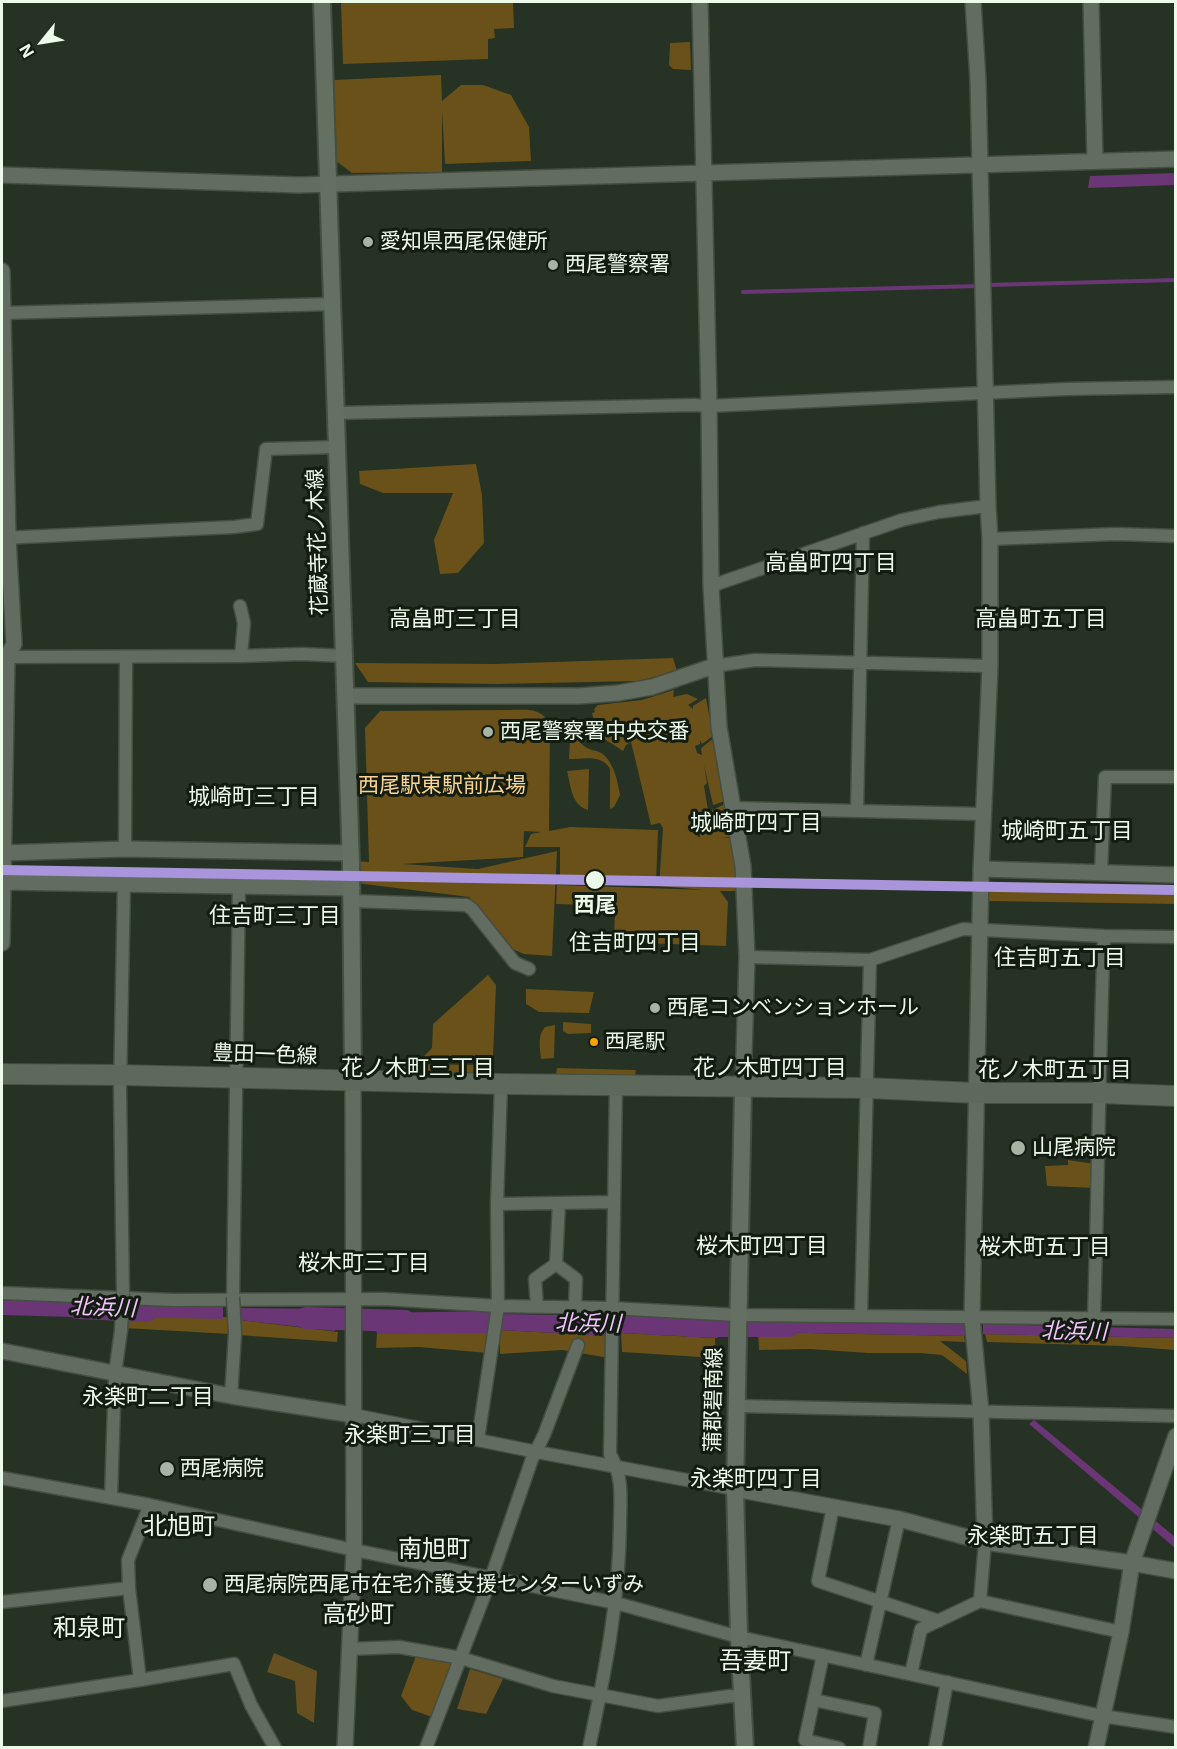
<!DOCTYPE html>
<meta charset="utf-8">
<style>
body{margin:0}
#map{position:relative;width:1177px;height:1749px;overflow:hidden;background:#263223;font-family:Inter,sans-serif}
canvas{display:block}
.frame{position:absolute;inset:0;border:3px solid #ecfae9;pointer-events:none}
.north{position:absolute;left:12px;top:12px;width:60px;height:60px;-webkit-text-stroke:4px #131c10;paint-order:stroke;rotate:240deg;font-size:16px;font-weight:700;line-height:24px;text-align:center;color:#ecfae9}
.north::after{content:'';display:block;margin:auto;width:21px;height:27px;background:#ecfae9;clip-path:polygon(50% 0,100% 100%,50% 72%,0 100%)}
</style>
<div id="map">
<canvas width="1177" height="1749"></canvas>
<div class="frame"></div>
<div class="north">N</div>
</div>
<script>
const ctx = document.querySelector('canvas').getContext('2d');
ctx.lineJoin = 'round';
function fill(path, color) { ctx.fillStyle = color; ctx.fill(path, 'evenodd'); }
function stroke(path, color, width, dash) { ctx.strokeStyle = color; ctx.lineWidth = width; ctx.lineCap = dash ? 'butt' : 'round'; ctx.setLineDash(dash || []); ctx.stroke(path); }
function label(font, color, halo, rows, align = 'center') {
  ctx.font = font + ' Inter,"Noto Sans JP",sans-serif'; ctx.lineWidth = 6; ctx.setLineDash([]); ctx.textBaseline = 'middle'; ctx.strokeStyle = halo; ctx.fillStyle = color; for (const [text, x, y, turn = 0] of rows) {
    ctx.save(); ctx.translate(x, y); ctx.rotate((+turn || 0) * Math.PI / 180); ctx.textAlign = isNaN(turn) ? turn : align; if (halo) ctx.strokeText(text, 0, 0); ctx.fillText(text, 0, 0); ctx.restore();
  }
}
fill(new Path2D(`
 M341,2H513L514,28L494,29L495,38L488,39V59L343,64Z
 M690,42L691,70L673,69L669,65L670,43Z
 M441,75L442,101L461,85H483L511,95L529,127L531,161L445,164L442,110V172L352,173L336,161L334,80Z
 M476,464L482,495L484,543L458,573L440,574L434,540L453,493H383L360,484L359,471Z
 M673,658L677,671L638,681L497,684L368,682L355,663L494,664Z
 M674,690L673,697L687,694L698,699L688,705L693,709V706L706,698L713,736L702,744L700,740V744L695,746L697,753L702,755L701,748L714,738L725,801L713,805L704,765L707,783L704,786L708,810L698,814V837H700V816L725,804L730,837H721L732,838L739,891H720L728,902L726,946L614,942L615,906L556,904L557,885L705,890L659,886L663,828L660,823L651,825L631,742L626,745L623,751L606,740L595,728L596,722H594L592,713L595,712L594,709L598,705L642,700Z
 M509,710C527,710 539,707 550,723L549,831L570,827L658,830L656,886L560,884V847H525L531,834L541,832L524,831L523,857L402,864L478,869L557,851L552,956L524,954L510,948L469,897L356,883V861L369,862L365,728L380,711Z
 M571,722C574,735 578,745 592,750C597,751 601,752 605,756C614,765 618,782 620,795L614,807L610,809V769C602,754 584,759 569,759Z
 M589,769L588,810C571,805 571,786 567,771Z
 M989,891L1176,894L1175,904L988,901Z
 M488,975L496,985L493,1058H422L432,1048L433,1024Z
 M526,989L594,992L589,1013L539,1012L526,1004Z
 M563,1022L591,1024V1033L568,1034L563,1031Z
 M555,1025L554,1058L541,1059C540,1048 537,1036 545,1027Z
 M394,1064L490,1065L491,1073H391Z
 M557,1068L636,1070L635,1076L556,1074Z
 M1068,1160L1095,1164V1188L1047,1186L1045,1166L1068,1165Z
 M125,1317H232L229,1334L124,1328Z
 M240,1320L338,1332L337,1342L238,1335Z
 M500,1330L610,1336L609,1358L562,1350L500,1354Z
 M758,1332L964,1336L965,1342L940,1341L966,1361L967,1374L942,1355L920,1353H868L810,1349L759,1350Z
 M377,1333H488L492,1334L488,1353L419,1347L376,1348Z
 M621,1333L715,1338L716,1358L622,1352Z
 M985,1334L1175,1338V1350L1122,1346L987,1342Z
 M416,1656L455,1662L435,1718L412,1710L401,1696Z`), '#6a5019');
fill(new Path2D(`
 M274,1653L317,1671L314,1723L297,1713L295,1681L267,1672Z
 M470,1669L503,1679L486,1714L457,1709Z`), '#664f20');
fill(new Path2D(`
 M1175,173V185L1088,188L1090,176Z
 M2,1300L108,1303L107,1318L3,1315Z
 M125,1307H223V1319L125,1317Z
 M238,1308L334,1309L335,1331L240,1320Z
 M491,1311L488,1333L377,1334L373,1313Z
 M502,1314L608,1316L610,1336L500,1330Z
 M618,1315L720,1319L718,1338L619,1333Z
 M758,1318L965,1322L966,1336L757,1332Z
 M983,1324L1175,1329V1338L983,1334Z
 M1034,1420L1175,1537V1548L1029,1424Z`), '#6a3676');
stroke(new Path2D(`
 M987,285L1176,280
 M743,292L979,286`), '#6a3676', 4);
stroke(new Path2D(`
 M78,1308L147,1311
 M306,1318L405,1321
 M690,1326H789`), '#6a3676', 22);
const minor = new Path2D(`
 M2,313L333,304
 M337,413L694,405L709,406L1066,389L1176,387
 M2,538L234,527L257,524L266,449L338,447
 M990,539L1116,534L1176,536
 M711,586L902,520L939,512L988,506
 M240,606L244,623L241,656
 M2,657L241,656L302,654L344,656
 M714,666L755,660L990,666
 M734,808L983,814
 M857,811L863,533
 M125,849L126,657
 M1101,871L1105,777H1176
 M352,901L466,905L472,909L515,963L529,969
 M747,957L870,960L963,929L1104,936L1176,937
 M497,1204L613,1202
 M556,1264L576,1279L575,1308
 M2,1293L173,1300L384,1299L498,1306L611,1308L737,1315L1176,1319
 M123,1293L120,1089L124,883
 M233,1297L239,884
 M537,1306L535,1279L556,1264L559,1203
 M861,1315L870,960
 M1094,1317C1098,1190 1099,1063 1104,936
 M231,1396L235,1334
 M737,1406L1176,1416
 M354,1415L537,1452L735,1489
 M478,1439L498,1306L497,1204L501,1084
 M2,1478L150,1505L354,1550L616,1603L739,1637L1102,1716L1176,1727
 M111,1498L115,1374L121,1330
 M833,1507L818,1581L939,1621
 M129,1588L140,1680
 M980,1601L985,1542
 M2,1602L129,1588L128,1560L150,1505
 M349,1649L399,1647L461,1658L553,1686L658,1706L730,1696L742,1697
 M823,1655L805,1740L839,1748
 M866,1665L899,1519
 M911,1674L921,1629L980,1601L1121,1632
 M814,1700L875,1713L869,1748
 M2,1701L140,1680L234,1664L251,1705L275,1748
 M426,1748L491,1578L532,1459L544,1435L578,1345
 M589,1748C605,1672 619,1603 620,1525C620,1498 624,1479 610,1454L616,1086
 M935,1748L947,1682`);
const tertiary = new Path2D(`
 M700,2L709,406L711,586L719,727L743,866L747,957L743,1088
 M973,2L978,80L988,506L990,539V666L981,872L972,1318L981,1412L985,1542
 M1091,2L1095,161
 M2,175L299,185L1176,159
 M2,271L8,538L14,644L7,657L2,943
 M346,696H579L618,693L652,687L714,666
 M2,853L125,849L351,853
 M982,869L1176,875
 M2,882L352,888
 M2,1351L231,1396L354,1415
 M735,1489L899,1519L985,1542L1132,1563L1176,1571
 M345,1748L354,1550L353,1082
 M1096,1748L1121,1632L1132,1563L1176,1436`);
const secondary = new Path2D(`
 M322,2L351,864L353,1082
 M743,1088L735,1489L739,1637L745,1748`);
const primary = new Path2D(`
 M2,1074L120,1075L501,1084L867,1088L976,1093H1098L1176,1096`);
stroke(minor, '#444e41', 15);
stroke(tertiary, '#444e41', 18);
stroke(secondary, '#444e41', 20);
stroke(primary, '#444e41', 22);
stroke(minor, '#636c61', 12);
stroke(tertiary, '#636c61', 15);
stroke(secondary, '#647062', 16);
stroke(primary, '#5d695a', 20);
const minorBridge = new Path2D(`
 M233,1297L235,1334
 M121,1330L123,1293`);
stroke(minorBridge, '#444e41', 15, []);
stroke(minorBridge, '#636c61', 12);
stroke(new Path2D(`
 M2,870L1176,890`), '#a995db', 10);
for (const [x, y, r, color] of [
 [368,242,6,"#a7b4a4"],
 [553,265,6,"#a7b4a4"],
 [488,732,6,"#a7b4a4"],
 [595,880,10,"#ecfae9"],
 [655,1008,6,"#a7b4a4"],
 [594,1042,5,"#f7a600"],
 [1018,1148,8,"#a7b4a4"],
 [167,1469,8,"#a7b4a4"],
 [210,1585,8,"#a7b4a4"]
]) { const dot = new Path2D(); dot.arc(x, y, r, 0, 2 * Math.PI); ctx.fillStyle = color; ctx.fill(dot); stroke(dot, '#131c10', 2); }
label('20px', '#ecfae9', '#131c10', [
 ["西尾駅",605,1042]
], 'left');
label('21px', '#ecfae9', '#131c10', [
 ["愛知県西尾保健所",380,242],
 ["西尾警察署",565,265],
 ["西尾警察署中央交番",500,732],
 ["西尾コンベンションホール",667,1008],
 ["山尾病院",1032,1148],
 ["西尾病院",180,1469],
 ["西尾病院西尾市在宅介護支援センターいずみ",224,1585]
], 'left');
label('21px', '#ecfae9', '#131c10', [
 ["花蔵寺花ノ木線",318,542,-92],
 ["豊田一色線",265,1055,2],
 ["蒲郡碧南線",714,1400,-89]
]);
label('21px', '#fcd491', '#131c10', [
 ["西尾駅東駅前広場",442,786]
]);
label('bold 21px', '#ecfae9', '#131c10', [
 ["西尾",595,906]
]);
label('22px', '#ecfae9', '#131c10', [
 ["高畠町四丁目",831,563],
 ["高畠町三丁目",455,619],
 ["高畠町五丁目",1041,619],
 ["城崎町三丁目",254,797],
 ["城崎町四丁目",756,823],
 ["城崎町五丁目",1067,831],
 ["住吉町三丁目",275,916],
 ["住吉町四丁目",635,943],
 ["住吉町五丁目",1060,958],
 ["花ノ木町三丁目",418,1068],
 ["花ノ木町四丁目",770,1068],
 ["花ノ木町五丁目",1055,1070],
 ["桜木町四丁目",762,1246],
 ["桜木町五丁目",1045,1247],
 ["桜木町三丁目",364,1263],
 ["永楽町二丁目",148,1397],
 ["永楽町三丁目",410,1435],
 ["永楽町四丁目",756,1479],
 ["永楽町五丁目",1033,1536]
]);
label('italic 22px', '#f4c3ff', '#131c10', [
 ["北浜川",103,1308,2],
 ["北浜川",588,1324,1],
 ["北浜川",1074,1332,1]
]);
label('24px', '#ecfae9', '#131c10', [
 ["北旭町",179,1527],
 ["南旭町",434,1550],
 ["高砂町",358,1615],
 ["和泉町",89,1629],
 ["吾妻町",755,1662]
]);
</script>
